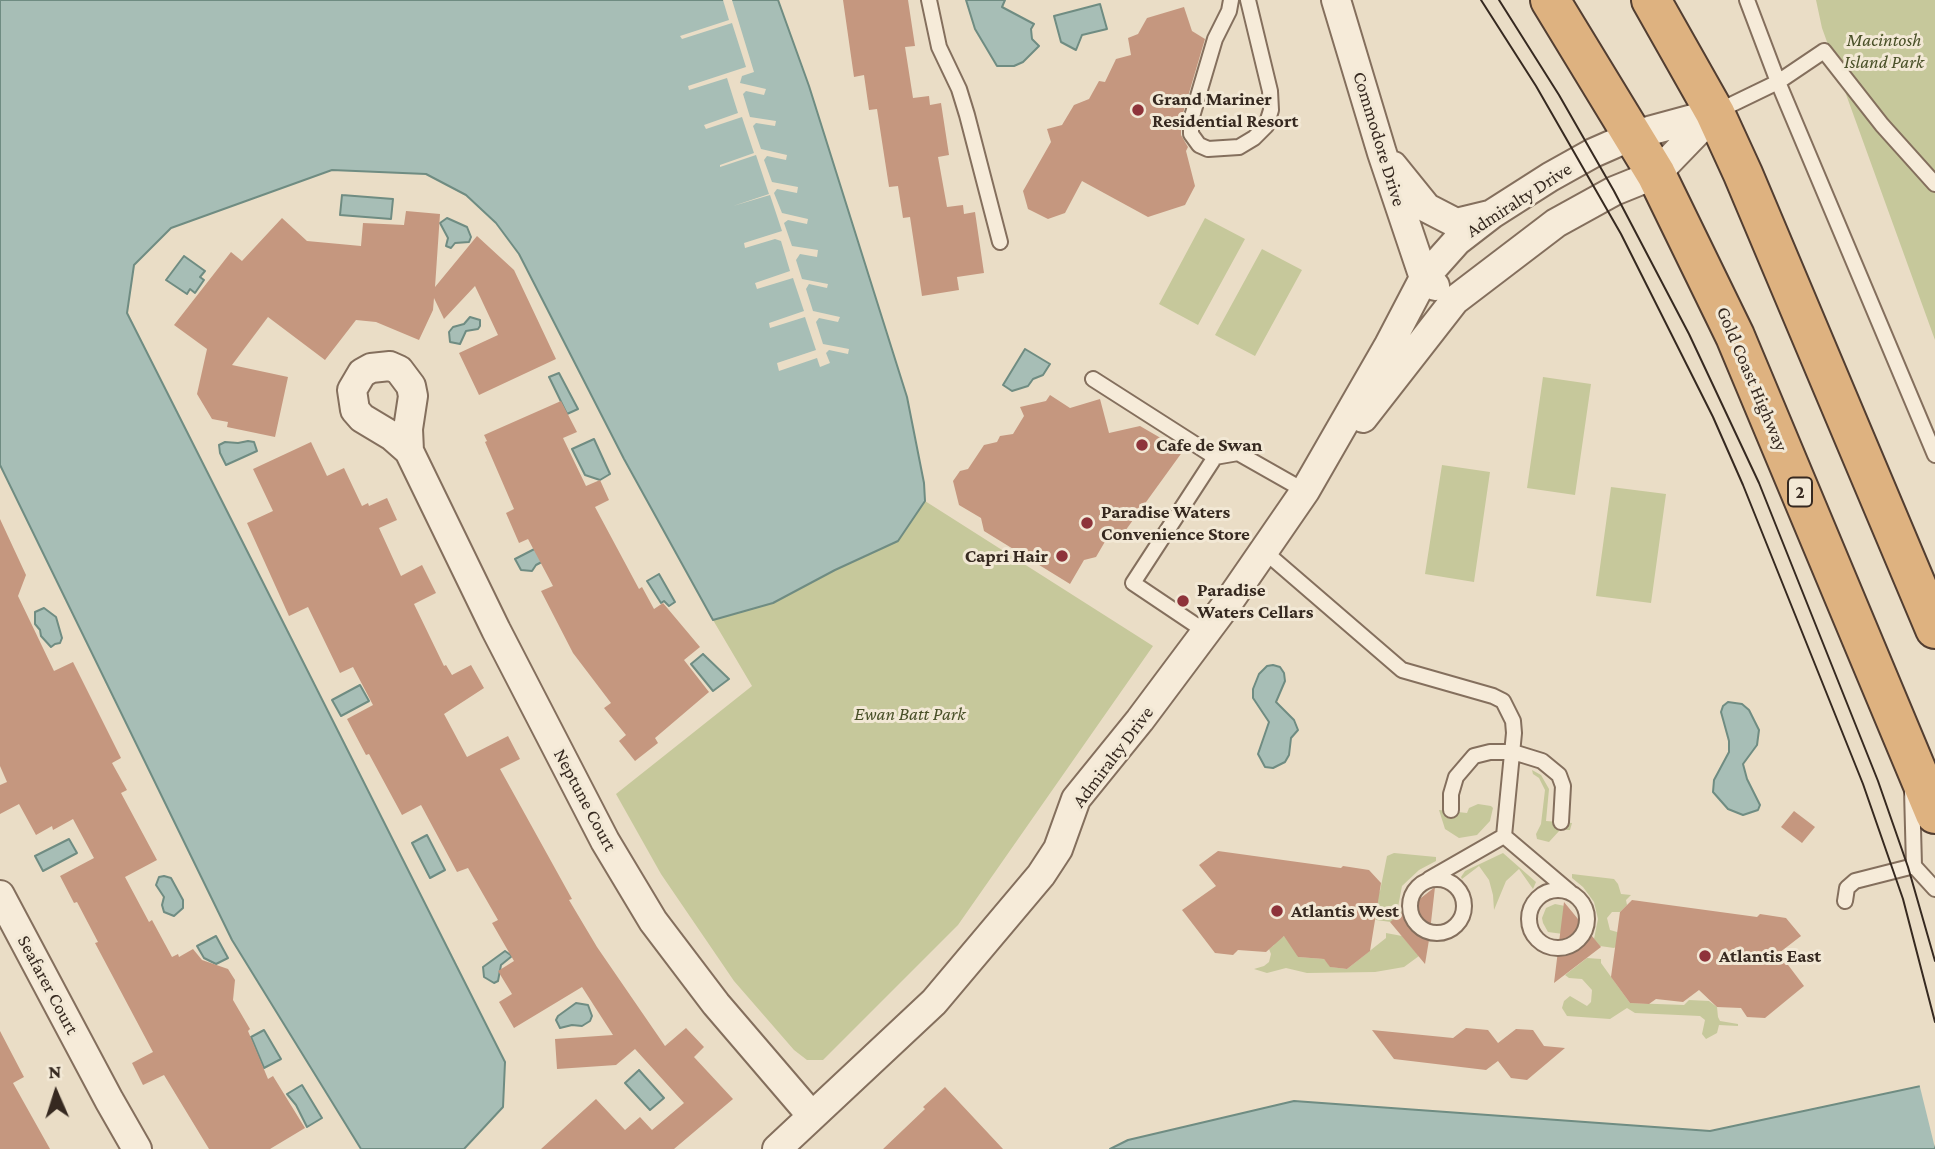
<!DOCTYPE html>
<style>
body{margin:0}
#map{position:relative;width:1935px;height:1149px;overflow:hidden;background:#eaddc6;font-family:"Crimson Pro",serif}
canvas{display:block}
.north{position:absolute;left:21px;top:1058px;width:70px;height:70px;-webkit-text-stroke:5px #f2e8d5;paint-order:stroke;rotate:357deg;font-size:19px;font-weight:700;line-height:28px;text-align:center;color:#362920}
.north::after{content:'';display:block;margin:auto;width:24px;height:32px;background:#362920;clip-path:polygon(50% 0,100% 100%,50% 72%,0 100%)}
</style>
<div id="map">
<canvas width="1935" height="1149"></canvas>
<div class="north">N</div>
</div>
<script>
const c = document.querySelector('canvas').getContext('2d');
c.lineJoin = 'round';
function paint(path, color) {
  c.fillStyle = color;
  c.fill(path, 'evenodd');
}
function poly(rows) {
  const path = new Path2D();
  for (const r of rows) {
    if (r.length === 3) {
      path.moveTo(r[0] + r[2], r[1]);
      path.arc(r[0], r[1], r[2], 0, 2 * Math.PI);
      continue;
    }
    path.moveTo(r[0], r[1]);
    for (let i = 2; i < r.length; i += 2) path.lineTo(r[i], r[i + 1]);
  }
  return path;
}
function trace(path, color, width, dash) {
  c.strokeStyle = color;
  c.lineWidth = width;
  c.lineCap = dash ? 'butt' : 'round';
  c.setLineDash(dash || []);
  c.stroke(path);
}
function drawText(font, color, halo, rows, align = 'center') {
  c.font = font + ' "Crimson Pro",serif';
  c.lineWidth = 6;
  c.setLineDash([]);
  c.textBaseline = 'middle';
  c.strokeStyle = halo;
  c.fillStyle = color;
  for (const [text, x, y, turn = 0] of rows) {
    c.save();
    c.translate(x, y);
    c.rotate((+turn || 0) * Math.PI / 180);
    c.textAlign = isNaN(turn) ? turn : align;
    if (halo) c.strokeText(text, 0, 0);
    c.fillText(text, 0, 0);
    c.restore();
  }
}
const green = poly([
 [1816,0,1935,0,1935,340,1822,28],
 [1205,218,1245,239,1198,325,1159,304],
 [1262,249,1302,270,1255,356,1215,335],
 [1543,377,1591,384,1575,495,1527,488],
 [1442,465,1490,472,1474,582,1425,574],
 [1611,487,1666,494,1651,603,1596,596],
 [925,501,1153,646,958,925,823,1060,807,1060,794,1050,734,981,661,874,616,794,752,686,713,620,773,603,835,570,898,541],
 [1532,770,1541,775,1549,789,1546,821,1572,823,1570,830,1560,830,1549,842,1537,839,1536,834,1541,824,1545,790,1539,778,1533,774],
 [1478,804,1491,806,1493,808,1490,821,1477,835,1459,838,1445,829,1439,810,1467,813,1469,808],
 [1394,853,1436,857,1436,861,1419,870,1402,886,1398,907,1402,912,1391,922,1376,920,1364,904,1380,891,1387,856],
 [1503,853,1536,882,1533,889,1519,869,1506,881,1494,910,1493,895,1489,880,1479,866,1462,879,1461,877,1465,871],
 [1572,874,1614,879,1618,884,1621,894,1631,895,1626,900,1627,905,1620,912,1612,912,1607,918,1610,930,1617,932,1624,941,1614,948,1600,946,1594,939,1598,919,1594,902,1583,887,1572,878],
 [1555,904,1565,906,1572,913,1563,934,1548,932,1543,923,1542,918,1546,908],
 [1290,933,1298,957,1324,959,1331,967,1347,969,1386,938,1386,933,1402,936,1419,956,1404,967,1375,972,1307,973,1286,968,1267,973,1254,969,1264,966,1269,962,1271,954,1269,949,1274,945,1275,941],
 [1587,958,1601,959,1601,963,1630,1003,1684,1005,1689,1000,1709,1001,1717,1007,1718,1017,1720,1021,1738,1024,1738,1026,1719,1025,1717,1033,1706,1039,1702,1034,1705,1020,1700,1016,1635,1013,1627,1008,1610,1019,1567,1016,1562,1008,1564,1001,1570,996,1587,1006,1591,1002,1592,990,1582,979,1569,978,1565,975]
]);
const water = poly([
 [0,0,778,0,809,86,907,397,924,483,925,501,898,541,835,570,773,603,713,620,624,459,519,254,496,223,466,195,426,174,332,170,171,228,134,265,127,313,505,1062,503,1107,464,1149,361,1149,232,940,0,465,0,0],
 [966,0,1005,0,1002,7,1034,24,1031,29,1032,39,1039,46,1023,62,1014,66,997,66,975,29,966,0],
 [1100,4,1107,29,1082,35,1076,50,1061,42,1054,16,1100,4],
 [342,195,393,199,391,219,340,215,342,195],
 [447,218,467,227,471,237,469,242,455,243,451,248,446,246,448,238,440,223,447,218],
 [184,256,205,271,200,277,204,280,195,293,190,289,187,294,166,280,184,256],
 [470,317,480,320,480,326,478,329,466,331,460,344,450,342,449,332,453,327,464,324,470,317],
 [1025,349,1050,364,1043,375,1033,379,1028,386,1012,391,1003,385,1025,349],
 [559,373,578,409,567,414,549,377,559,373],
 [594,439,610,474,600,480,585,475,572,449,594,439],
 [248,441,254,442,257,451,226,465,220,453,219,445,225,442,238,443,248,441],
 [548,542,555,555,536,565,532,571,521,570,515,559,548,542],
 [659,574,675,602,669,606,664,601,661,603,647,581,659,574],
 [44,608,56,617,62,638,60,643,55,644,51,647,41,636,40,630,35,624,35,612,44,608],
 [703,654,729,679,713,691,691,664,703,654],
 [1273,665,1280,667,1284,673,1285,681,1276,702,1294,720,1298,730,1291,738,1289,755,1285,762,1273,768,1265,767,1258,754,1269,722,1253,698,1253,689,1259,674,1267,666,1273,665],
 [360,685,369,701,341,716,332,700,360,685],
 [1728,702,1742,704,1749,710,1759,730,1757,745,1743,764,1747,779,1760,805,1758,810,1743,815,1728,809,1713,792,1714,780,1729,752,1729,741,1721,712,1723,706,1728,702],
 [427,835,445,870,430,878,412,843,427,835],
 [69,839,77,853,43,871,35,856,69,839],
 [164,876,171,878,183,900,183,908,174,916,164,912,162,905,164,897,156,885,159,877,164,876],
 [216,936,228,958,216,964,204,958,197,946,216,936],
 [505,951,512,956,501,965,498,981,494,983,484,977,483,967,505,951],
 [576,1003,588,1005,592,1016,590,1021,582,1026,572,1025,560,1028,556,1020,558,1016,576,1003],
 [264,1030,281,1059,264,1068,251,1037,264,1030],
 [639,1070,664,1098,650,1110,625,1083,639,1070],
 [1935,1083,1935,1149,1110,1149,1128,1140,1294,1101,1710,1131,1935,1083],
 [302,1085,322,1118,307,1127,296,1105,287,1094,302,1085]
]);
const pier = poly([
 [723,0,732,0,754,72,742,76,740,83,766,89,764,95,746,91,743,94,750,117,776,121,775,126,756,123,753,126,761,149,787,155,786,160,767,156,764,160,772,182,798,187,797,193,777,189,774,193,782,213,808,219,807,224,788,220,784,223,792,246,818,250,817,257,800,254,796,260,802,279,828,284,827,288,809,284,806,289,813,311,840,317,838,322,819,318,816,322,823,344,849,349,848,354,829,350,826,353,830,363,820,367,817,358,779,371,777,363,816,350,805,317,770,328,769,323,804,311,793,278,757,289,755,283,790,271,781,241,775,239,745,248,744,243,782,231,770,195,733,206,769,194,756,155,720,167,720,165,754,153,742,117,706,129,704,125,738,113,727,78,689,90,688,86,746,67,732,23,682,39,680,36,729,20],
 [1935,1080,1935,1148,1919,1083]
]);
const building = poly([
 [843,0,908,0,915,46,905,47,913,98,929,96,930,105,941,103,949,155,938,157,947,207,963,205,964,214,975,212,984,273,957,277,959,290,922,296,910,217,903,218,898,186,889,187,877,109,869,110,864,75,854,77],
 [1184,7,1192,31,1205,39,1181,120,1181,135,1188,147,1186,151,1195,186,1185,205,1148,217,1082,181,1065,213,1048,219,1028,209,1023,191,1051,142,1047,129,1062,125,1074,105,1089,99,1099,81,1105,82,1116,59,1131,55,1128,38,1138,34,1147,18],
 [406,211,440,214,435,287,477,236,514,270,556,359,479,395,459,353,498,335,475,286,444,319,434,298,433,310,419,340,376,322,356,320,325,360,268,317,232,365,288,377,275,437,227,427,228,422,212,419,197,394,207,349,174,325,231,252,242,261,282,218,307,241,361,246,363,223,404,225],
 [1050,395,1070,408,1100,399,1109,433,1140,426,1183,451,1120,538,1110,533,1096,557,1084,560,1070,584,984,531,981,518,959,505,953,481,960,471,968,469,984,445,997,442,1000,436,1013,434,1024,416,1020,407,1046,401],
 [561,401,577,432,563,438,586,486,600,480,609,500,595,507,639,589,642,587,654,609,663,603,700,647,684,660,709,692,655,738,658,743,635,761,619,741,626,735,604,708,611,703,573,653,541,591,553,586,528,539,519,543,506,513,514,509,485,442,487,441,484,435],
 [311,442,327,476,344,468,362,506,368,503,369,506,387,498,397,520,379,528,401,576,422,565,436,593,414,604,444,666,446,665,452,675,471,665,484,688,444,714,467,757,508,736,520,759,500,769,572,899,569,900,597,947,665,1046,686,1028,704,1047,694,1057,733,1099,674,1149,541,1149,596,1099,625,1130,640,1117,652,1130,684,1103,635,1049,616,1065,557,1069,555,1039,613,1035,582,987,514,1028,499,1002,512,994,498,971,514,961,492,923,498,920,468,868,457,872,421,805,402,815,369,754,366,755,347,719,373,705,353,667,340,673,308,607,289,616,247,523,273,511,253,469],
 [0,519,26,575,18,596,54,671,73,662,121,758,112,763,127,790,121,793,157,860,125,877,149,922,152,920,172,957,178,954,179,957,193,949,202,960,228,969,235,980,233,1000,250,1029,248,1031,268,1079,273,1076,305,1128,270,1149,209,1149,164,1075,143,1085,132,1063,153,1052,95,943,98,942,77,902,74,903,60,876,94,858,73,819,53,830,52,826,36,835,19,804,0,814,0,785,7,782,0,766],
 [1794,811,1815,827,1802,843,1781,827],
 [1218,851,1341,868,1343,866,1369,870,1381,883,1370,951,1347,969,1330,967,1324,959,1298,957,1284,936,1266,952,1238,950,1233,955,1215,953,1182,910,1216,886,1199,865],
 [1435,887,1429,940,1425,964,1390,922],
 [1632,900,1757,917,1760,914,1786,918,1801,936,1779,953,1804,986,1765,1018,1747,1017,1741,1008,1717,1007,1699,990,1683,1002,1656,999,1649,1004,1630,1003,1611,977,1620,912],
 [1564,902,1601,947,1554,983],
 [1466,1028,1488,1030,1498,1043,1516,1029,1533,1030,1544,1046,1565,1048,1527,1080,1511,1078,1498,1061,1486,1070,1394,1059,1372,1030,1453,1038],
 [0,1031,24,1077,13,1083,50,1149,0,1149],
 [945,1087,1003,1149,883,1149,925,1109,923,1107]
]);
const service = poly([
 [929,0,939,47,959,89,967,115,1000,242],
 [1231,0,1229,11,1215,39,1191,120,1191,134,1199,145,1208,149,1239,147,1254,138,1266,126,1271,110,1270,91,1248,0],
 [1747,0,1778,82,1935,455],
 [1716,112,1778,82,1824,51,1882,125,1935,184],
 [1093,379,1215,457],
 [1264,551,1402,670,1493,696,1503,701,1513,721,1514,733,1504,836],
 [1206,632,1133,583,1215,457,1238,453,1305,491],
 [1912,790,1914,866,1935,889],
 [1451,810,1451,794,1456,777,1474,756,1490,752,1513,752,1542,761,1559,775,1563,786,1561,822],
 [1504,836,1570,892],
 [1429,879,1504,836],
 [1437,906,27],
 [1558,919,29],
 [1845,901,1847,888,1855,881,1914,866]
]);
const minor = poly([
 [1336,0,1382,153,1424,278,1435,286],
 [1393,166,1427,208,1456,223,1489,215],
 [1363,418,1455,300,1556,223,1614,191,1656,174,1713,115],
 [409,451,408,429,413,396,411,386,399,370,390,366,371,368,362,373,352,390,355,410,362,418,392,436,409,451,496,630,605,841,653,921,716,1004,812,1116],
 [0,895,109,1100,137,1149],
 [777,1149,934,1002,1041,875,1058,849,1076,799,1140,720,1232,597,1305,491,1389,345,1424,278,1457,241,1492,214,1550,177,1593,153,1634,135,1715,113]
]);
const trunk = poly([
 [1550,0,1656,174,1735,336,1935,814],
 [1651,0,1715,113,1743,174,1935,629]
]);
const tram = poly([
 [1481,0,1536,86,1621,234,1713,417,1743,485,1863,784,1903,899,1935,1022],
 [1499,0,1559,95,1614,191,1689,334,1759,483,1878,781,1908,867,1935,961]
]);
const markers = [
 [1138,110,7,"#8e333a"],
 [1142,445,7,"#8e333a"],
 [1087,523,7,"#8e333a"],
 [1062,556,7,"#8e333a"],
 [1183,601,7,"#8e333a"],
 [1277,911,7,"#8e333a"],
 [1705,956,7,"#8e333a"]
];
const shields = [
 [1800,492,24]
];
const shieldNames = [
 ["2",1800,492]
];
const parkNames = [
 ["Macintosh",1884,40],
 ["Island Park",1884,62],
 ["Ewan Batt Park",910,714]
];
const poiNames = [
 ["Grand Mariner",1152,99],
 ["Residential Resort",1152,121],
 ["Cafe de Swan",1156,445],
 ["Paradise Waters",1101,512],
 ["Convenience Store",1101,534],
 ["Capri Hair",1048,556,"right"],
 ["Paradise",1197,590],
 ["Waters Cellars",1197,612],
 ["Atlantis West",1291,911],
 ["Atlantis East",1719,956]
];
const streetNames = [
 ["Commodore Drive",1379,139,73],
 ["Admiralty Drive",1519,200,-33],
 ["Gold Coast Highway",1752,379,67],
 ["Admiralty Drive",1113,757,-53],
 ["Neptune Court",585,800,62],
 ["Seafarer Court",48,985,62]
];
paint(green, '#c6c89b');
paint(water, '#a7beb6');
trace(water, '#6f8c82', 2);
paint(pier, '#eaddc6');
paint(building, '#c5977f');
trace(service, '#846f5d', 18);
trace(minor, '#846f5d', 32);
trace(trunk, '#523e31', 42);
trace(service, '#f6ebd9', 14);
trace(minor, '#f6ebd9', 28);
trace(trunk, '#deb280', 38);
trace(tram, '#362920', 2);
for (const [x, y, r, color] of markers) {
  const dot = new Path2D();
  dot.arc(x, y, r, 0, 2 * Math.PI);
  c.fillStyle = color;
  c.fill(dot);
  trace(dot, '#f2e8d5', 2.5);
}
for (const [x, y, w] of shields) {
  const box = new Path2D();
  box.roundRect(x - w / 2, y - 14.5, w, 29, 5);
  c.fillStyle = '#f2e8d5';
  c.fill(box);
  trace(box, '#362920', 2);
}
drawText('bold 18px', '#362920', null, shieldNames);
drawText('italic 19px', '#495028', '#f2e8d5', parkNames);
drawText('bold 19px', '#362920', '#f2e8d5', poiNames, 'left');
drawText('19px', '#362920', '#f2e8d5', streetNames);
</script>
